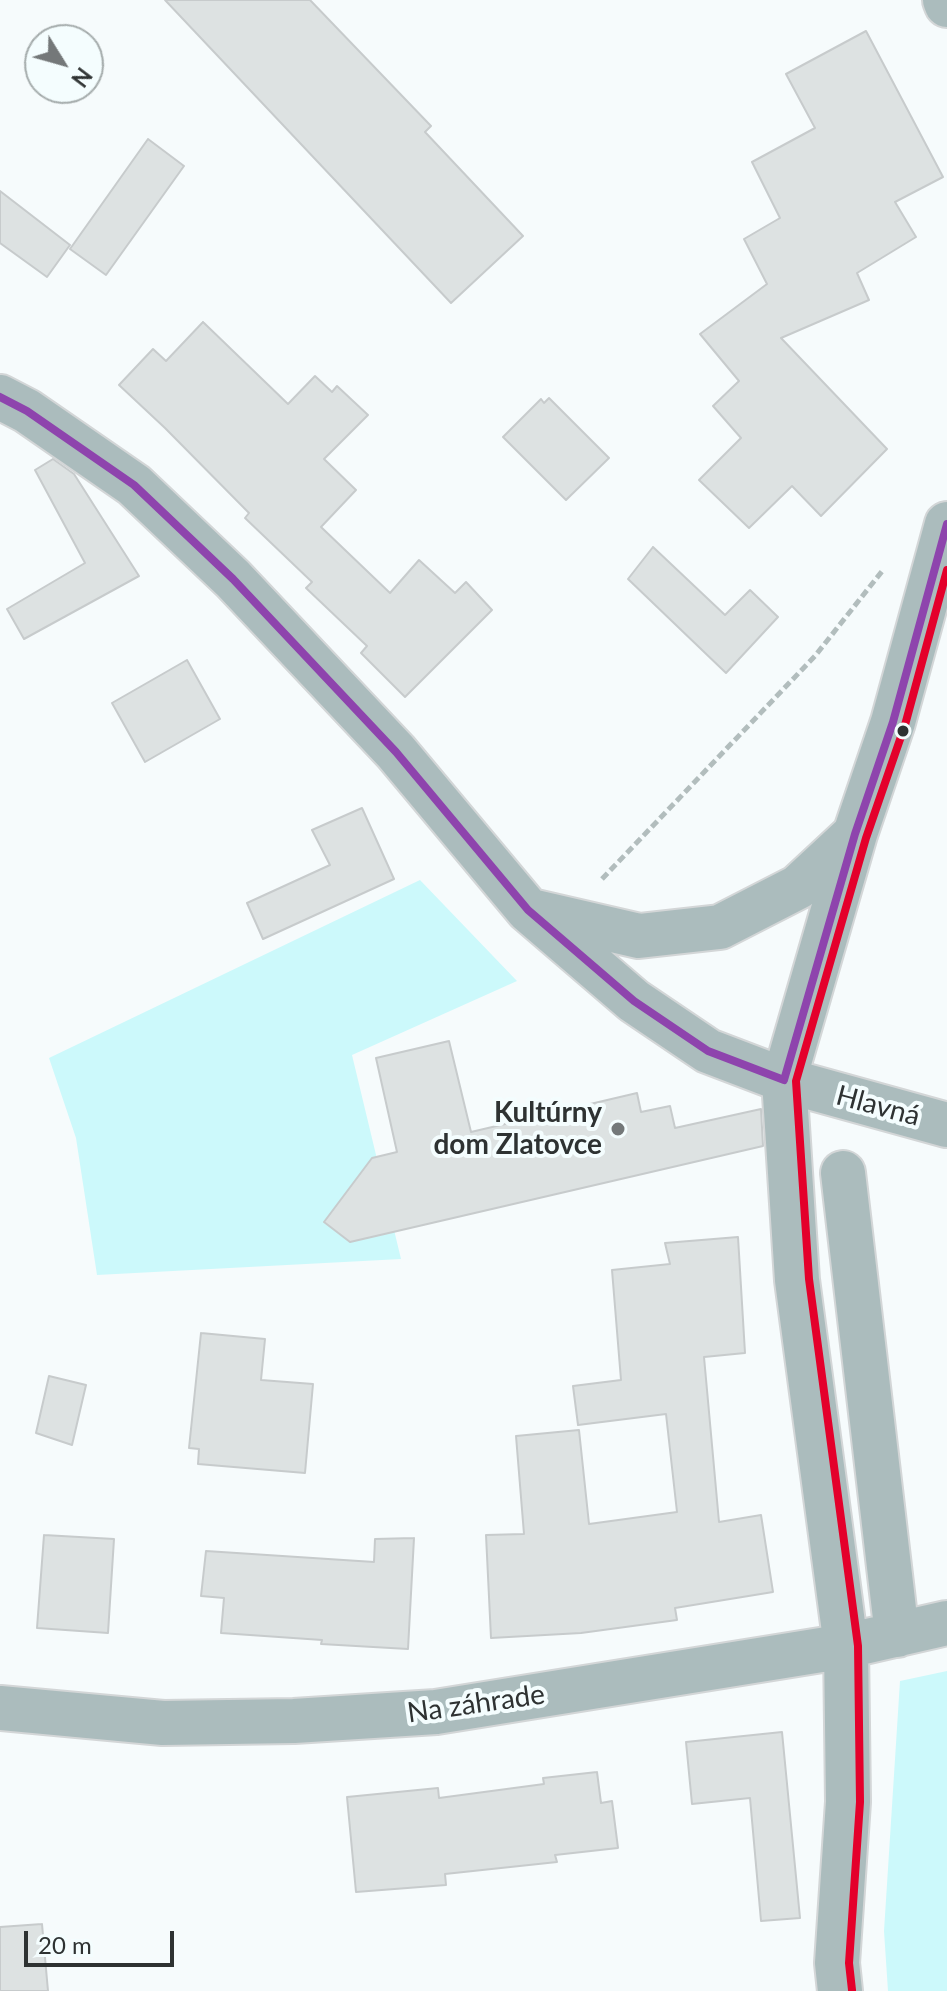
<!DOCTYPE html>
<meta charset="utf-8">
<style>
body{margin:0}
#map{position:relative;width:947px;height:1991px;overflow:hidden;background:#f6fbfc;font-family:Lato,sans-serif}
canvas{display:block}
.north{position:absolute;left:24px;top:24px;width:80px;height:80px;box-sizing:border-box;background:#f4fdfe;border:2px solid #a5acac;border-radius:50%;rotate:127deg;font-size:22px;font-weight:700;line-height:32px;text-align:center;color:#2e3232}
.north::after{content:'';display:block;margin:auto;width:28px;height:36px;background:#747879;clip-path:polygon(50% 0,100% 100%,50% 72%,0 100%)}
.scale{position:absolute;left:24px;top:1931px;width:150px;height:36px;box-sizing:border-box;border:4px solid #2e3232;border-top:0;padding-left:10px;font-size:24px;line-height:28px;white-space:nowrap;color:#2e3232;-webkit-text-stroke:6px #f4fdfe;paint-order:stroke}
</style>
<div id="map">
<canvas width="947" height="1991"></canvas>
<div class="north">N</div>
<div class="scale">20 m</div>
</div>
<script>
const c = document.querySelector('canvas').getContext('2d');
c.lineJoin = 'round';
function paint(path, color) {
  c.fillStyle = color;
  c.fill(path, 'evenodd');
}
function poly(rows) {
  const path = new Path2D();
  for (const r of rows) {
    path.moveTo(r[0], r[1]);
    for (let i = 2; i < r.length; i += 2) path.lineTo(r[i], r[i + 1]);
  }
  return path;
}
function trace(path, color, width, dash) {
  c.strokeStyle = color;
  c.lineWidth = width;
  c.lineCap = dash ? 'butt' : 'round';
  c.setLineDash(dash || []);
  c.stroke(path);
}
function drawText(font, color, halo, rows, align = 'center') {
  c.font = font + ' Lato,sans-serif';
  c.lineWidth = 8;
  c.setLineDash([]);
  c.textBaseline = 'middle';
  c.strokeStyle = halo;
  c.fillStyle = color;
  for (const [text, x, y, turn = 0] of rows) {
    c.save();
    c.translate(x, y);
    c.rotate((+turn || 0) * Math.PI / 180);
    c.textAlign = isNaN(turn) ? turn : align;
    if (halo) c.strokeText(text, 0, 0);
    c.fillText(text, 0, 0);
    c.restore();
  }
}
const green = poly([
 [420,880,517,981,352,1055,401,1259,97,1275,76,1138,49,1058],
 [947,1671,947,1991,888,1991,884,1931,900,1681]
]);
const building = poly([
 [165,0,310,0,431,126,425,132,523,236,451,303,165,0],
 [866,31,943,177,895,202,916,237,857,273,869,300,781,338,887,449,821,516,792,486,749,528,699,480,741,438,713,406,739,381,700,334,767,284,744,239,780,218,752,162,815,128,786,74,866,31],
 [148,139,184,166,106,275,70,249,148,139],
 [0,191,70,245,47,277,0,243,0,191],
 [203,322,288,404,315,376,332,392,337,386,368,415,324,459,356,490,321,527,390,593,419,560,455,593,466,582,492,610,405,697,361,653,367,646,306,588,312,582,245,518,249,513,165,428,119,385,153,349,166,361,203,322],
 [549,398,609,458,566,500,503,437,541,399,544,403,549,398],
 [53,459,74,474,139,576,24,639,7,609,85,563,35,470,53,459],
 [653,547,725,615,750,590,778,617,726,673,628,579,653,547],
 [187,660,220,719,145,762,112,703,187,660],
 [362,808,394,879,263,939,247,903,330,865,312,830,362,808],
 [449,1041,471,1132,637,1093,641,1112,670,1106,675,1128,761,1109,763,1146,350,1242,324,1222,372,1158,397,1152,376,1058,449,1041],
 [738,1237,745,1353,704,1357,719,1522,761,1515,773,1592,675,1608,677,1620,581,1633,491,1638,486,1535,524,1534,516,1436,579,1430,589,1524,677,1512,666,1414,578,1425,573,1386,621,1380,612,1270,670,1264,665,1243,738,1237],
 [201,1333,265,1339,261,1380,313,1384,305,1473,198,1464,199,1449,189,1448,201,1333],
 [49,1376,86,1385,72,1445,36,1433,49,1376],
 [44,1535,114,1539,108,1633,37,1628,44,1535],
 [414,1538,408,1649,321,1644,322,1640,221,1633,224,1598,201,1596,206,1551,374,1562,375,1539,414,1538],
 [782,1732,800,1918,761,1921,750,1798,692,1804,686,1742,782,1732],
 [597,1772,601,1803,612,1801,618,1848,555,1855,557,1862,445,1874,446,1885,356,1892,347,1797,438,1788,439,1798,544,1784,543,1778,597,1772],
 [42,1924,48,1991,0,1991,0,1927,42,1924]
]);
const path = poly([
 [602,879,815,656,883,570]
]);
const minor = poly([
 [945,0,947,5],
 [0,397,27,411,134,485,233,579,396,752,528,910,634,1001,708,1051,784,1080,947,1125],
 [535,912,639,936,720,927,798,887,855,834],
 [843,1173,897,1635],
 [0,1708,163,1723,294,1721,436,1712,846,1646,947,1623],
 [840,1991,837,1963,848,1802,846,1646,797,1280,784,1080,855,834,893,722,947,524]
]);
const bus1 = poly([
 [0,397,27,411,134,485,233,579,396,752,528,910,634,1001,708,1051,784,1080,855,834,893,722,947,524]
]);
const bus2 = poly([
 [852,1990,849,1963,860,1802,858,1646,809,1279,796,1081,866,838,905,725,947,570]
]);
const markers = [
 [903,731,7,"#2e3232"],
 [618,1129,8,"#747879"]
];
const streetNames = [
 ["Hlavná",878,1106,15],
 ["Na záhrade",476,1704,-8]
];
const poiNames = [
 ["Kultúrny",602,1113],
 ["dom Zlatovce",602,1145]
];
paint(green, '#ccf9fb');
paint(building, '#dde2e2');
trace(building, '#c7cbcc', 2);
trace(minor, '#d3d6d7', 48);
trace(path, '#b2bdbd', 5, [8, 4]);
trace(minor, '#abbcbd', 44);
trace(bus1, '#8e44ad', 8);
trace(bus2, '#e4002b', 8);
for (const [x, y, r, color] of markers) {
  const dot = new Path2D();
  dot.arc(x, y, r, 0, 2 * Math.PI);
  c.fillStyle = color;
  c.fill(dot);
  trace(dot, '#f4fdfe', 3);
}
drawText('28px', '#2e3232', '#f4fdfe', streetNames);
drawText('bold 28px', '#2e3232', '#f4fdfe', poiNames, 'right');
</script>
